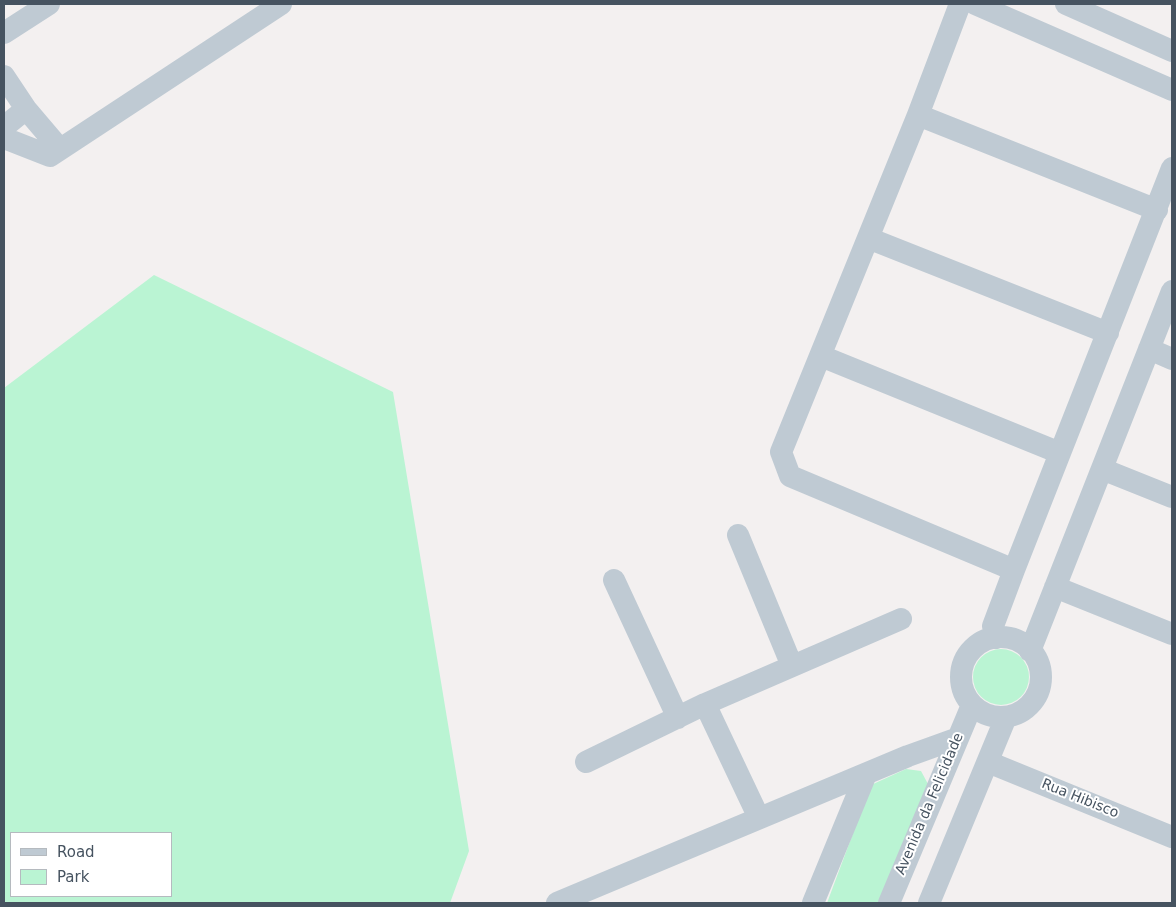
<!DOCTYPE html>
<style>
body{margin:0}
#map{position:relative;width:1176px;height:907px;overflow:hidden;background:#f3f0f0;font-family:"DejaVu Sans",sans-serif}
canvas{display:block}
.frame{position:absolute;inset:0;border:5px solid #465360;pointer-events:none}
.legend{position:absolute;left:10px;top:832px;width:162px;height:65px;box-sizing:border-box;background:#fff;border:1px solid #b5babf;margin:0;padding:6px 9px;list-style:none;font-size:15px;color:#465360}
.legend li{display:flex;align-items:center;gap:10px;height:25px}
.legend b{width:25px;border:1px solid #b5babf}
</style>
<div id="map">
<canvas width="1176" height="907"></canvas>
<div class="frame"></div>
<ul class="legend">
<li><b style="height:6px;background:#bfcad3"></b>Road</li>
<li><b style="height:14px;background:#baf4d3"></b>Park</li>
</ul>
</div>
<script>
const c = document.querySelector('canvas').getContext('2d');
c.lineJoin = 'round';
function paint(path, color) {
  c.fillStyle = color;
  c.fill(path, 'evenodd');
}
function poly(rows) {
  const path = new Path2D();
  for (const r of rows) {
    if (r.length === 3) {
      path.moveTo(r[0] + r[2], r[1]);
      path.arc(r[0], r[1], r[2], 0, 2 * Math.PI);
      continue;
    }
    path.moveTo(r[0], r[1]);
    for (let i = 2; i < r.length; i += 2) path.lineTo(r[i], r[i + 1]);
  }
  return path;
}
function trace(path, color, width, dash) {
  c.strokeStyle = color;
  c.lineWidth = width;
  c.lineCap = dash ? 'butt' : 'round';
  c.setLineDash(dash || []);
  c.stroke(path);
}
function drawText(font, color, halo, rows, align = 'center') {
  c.font = font + ' "DejaVu Sans",sans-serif';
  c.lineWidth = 4;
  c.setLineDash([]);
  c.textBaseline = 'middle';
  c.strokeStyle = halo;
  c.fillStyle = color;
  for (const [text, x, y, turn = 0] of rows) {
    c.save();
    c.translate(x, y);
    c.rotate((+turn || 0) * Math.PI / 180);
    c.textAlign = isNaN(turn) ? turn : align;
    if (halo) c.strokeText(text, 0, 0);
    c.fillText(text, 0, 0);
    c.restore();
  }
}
const green = poly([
 [154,275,393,392,469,851,450,903,4,903,4,388],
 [11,833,171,833,171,896,11,896],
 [1001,677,28],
 [906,769,921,771,928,784,879,903,827,903,871,785]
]);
const street = poly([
 [960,4,918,115,781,452,790,476,1014,570],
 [975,4,1172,90],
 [1066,4,1172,51],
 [4,33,49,4],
 [4,76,26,109,4,127],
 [26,109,60,149],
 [918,115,1157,210],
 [4,138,50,156,281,4],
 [868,238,1108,333],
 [1149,349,1172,359],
 [821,356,1060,453],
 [1102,469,1172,497],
 [738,535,792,666],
 [614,580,678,718],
 [1055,587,1172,634],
 [1001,677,40],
 [996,638,993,626,1014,570,1172,168],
 [1030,651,1172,291],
 [705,704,759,818],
 [586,762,705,704,901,619],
 [988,762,1172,837],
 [557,903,908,756,958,738],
 [813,903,866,774],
 [889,903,972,705],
 [929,903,1006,717]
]);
const streetNames = [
 ["Rua Hibisco",1080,799,22],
 ["Avenida da Felicidade",930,804,-67]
];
paint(green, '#baf4d3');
trace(street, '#bfcad3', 22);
drawText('14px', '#465360', '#fff', streetNames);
</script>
